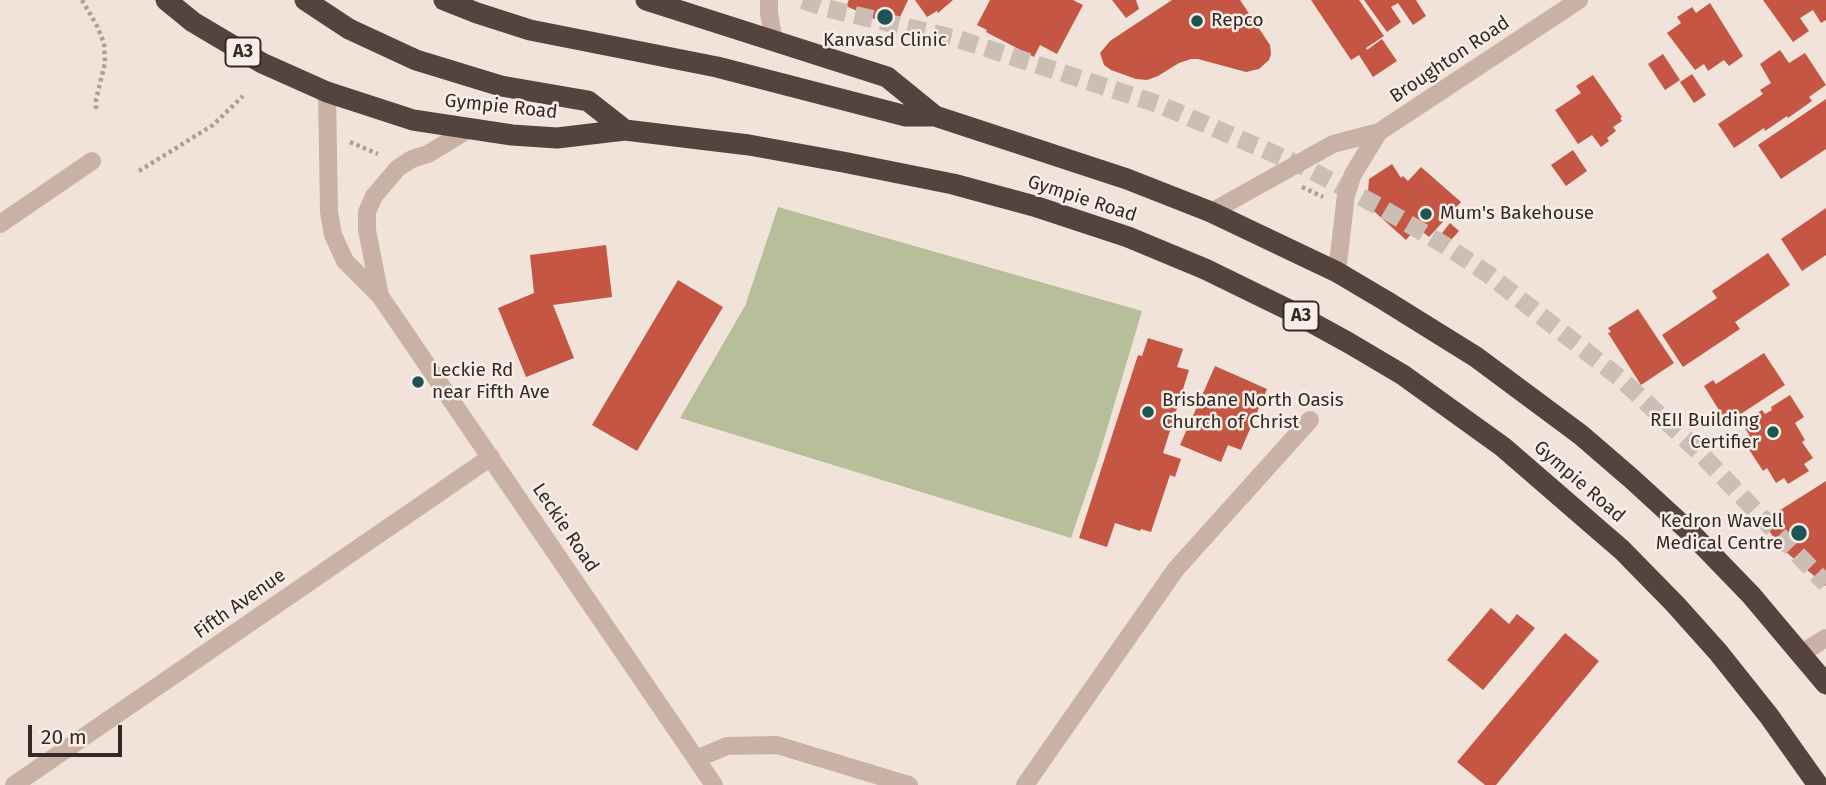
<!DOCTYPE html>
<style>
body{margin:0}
#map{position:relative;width:1826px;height:785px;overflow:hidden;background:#f1e3d9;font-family:"Fira Sans",sans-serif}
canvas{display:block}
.scale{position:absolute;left:28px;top:725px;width:94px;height:32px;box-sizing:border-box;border:4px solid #342926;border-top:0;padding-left:9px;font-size:21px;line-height:24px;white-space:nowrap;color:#342926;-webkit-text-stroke:5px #f9eee5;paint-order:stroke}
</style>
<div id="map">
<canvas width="1826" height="785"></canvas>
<div class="scale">20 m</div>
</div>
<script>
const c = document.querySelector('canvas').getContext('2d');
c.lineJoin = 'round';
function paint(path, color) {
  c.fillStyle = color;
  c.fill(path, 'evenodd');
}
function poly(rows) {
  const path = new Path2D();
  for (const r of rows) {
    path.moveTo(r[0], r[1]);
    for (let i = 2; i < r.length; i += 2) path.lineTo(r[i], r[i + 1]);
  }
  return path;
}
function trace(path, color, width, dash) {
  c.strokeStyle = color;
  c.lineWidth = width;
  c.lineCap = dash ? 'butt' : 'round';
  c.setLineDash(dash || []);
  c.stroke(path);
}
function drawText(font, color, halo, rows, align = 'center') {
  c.font = font + ' "Fira Sans",sans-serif';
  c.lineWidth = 5;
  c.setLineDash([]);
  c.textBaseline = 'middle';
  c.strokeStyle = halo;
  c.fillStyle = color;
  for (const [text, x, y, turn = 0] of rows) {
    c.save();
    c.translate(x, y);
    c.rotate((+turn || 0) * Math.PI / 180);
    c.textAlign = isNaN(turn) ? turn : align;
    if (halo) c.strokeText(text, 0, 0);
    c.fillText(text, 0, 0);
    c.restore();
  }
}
const green = poly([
 [778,207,1142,311,1098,459,1071,538,680,418,745,306]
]);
const building = poly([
 [849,0,908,0,895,28,846,6],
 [915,0,953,0,938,13,937,11,927,17],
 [990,0,1073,0,1083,5,1057,54,1040,45,1034,57,986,32,987,30,977,25],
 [1112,0,1136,0,1139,9,1126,18],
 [1172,0,1240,0,1270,45,1271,54,1269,60,1259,69,1246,72,1198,59,1191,59,1179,63,1158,76,1147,80,1136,79,1111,70,1104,65,1100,53,1110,41],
 [1311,0,1359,0,1384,36,1366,48,1367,50,1382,39,1397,61,1373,77,1359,55,1351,60],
 [1364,0,1416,0,1426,16,1413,25,1398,3,1391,7,1401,22,1387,32],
 [1763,0,1826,0,1826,20,1821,23,1813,10,1800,18,1809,31,1793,42],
 [1710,3,1743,56,1729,66,1724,60,1708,71,1704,64,1695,70,1667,33,1681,23,1677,17,1692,7,1696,13],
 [1780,50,1789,63,1805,53,1826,85,1809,97,1812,101,1788,118,1787,116,1765,131,1764,128,1734,148,1718,124,1763,94,1760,90,1771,83,1760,64],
 [1663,54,1680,80,1665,90,1648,64],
 [1692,74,1706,95,1694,103,1680,82],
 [1593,75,1622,117,1620,118,1622,121,1613,127,1616,131,1607,138,1609,141,1601,147,1592,135,1578,144,1555,110,1581,93,1576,86],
 [1826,99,1826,149,1781,179,1758,145],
 [1573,150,1587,171,1566,186,1551,165],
 [1392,164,1401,178,1403,176,1408,181,1421,167,1461,202,1429,237,1417,227,1406,240,1367,205,1369,179],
 [1826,208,1826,255,1802,271,1781,239],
 [1450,223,1459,231,1451,240,1442,233],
 [606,245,612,297,553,305,574,358,526,377,498,308,534,293,530,255],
 [1768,253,1790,285,1735,322,1740,329,1683,367,1662,335,1717,298,1712,291],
 [678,280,723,307,637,451,592,425],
 [1638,309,1674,363,1641,385,1608,333,1611,332,1608,328],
 [1148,338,1183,349,1177,367,1189,370,1163,453,1181,459,1175,477,1170,475,1151,532,1141,529,1140,531,1115,523,1107,547,1079,538,1138,355,1142,356],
 [1764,353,1785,385,1727,423,1704,386,1713,380,1716,384],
 [1215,366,1267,389,1241,450,1228,445,1221,462,1180,445],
 [1790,395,1804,417,1795,423,1805,440,1802,442,1813,458,1804,464,1809,471,1788,484,1784,478,1776,483,1767,468,1763,471,1746,445,1752,440,1742,423,1762,410,1765,414,1772,410,1771,407],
 [1826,481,1826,586,1779,546,1763,521],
 [1491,608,1509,624,1517,614,1535,628,1483,690,1447,660],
 [1565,633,1599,661,1496,785,1485,785,1457,762]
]);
const minorTunnel = poly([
 [803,0,825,8,958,39,1158,104,1305,167,1380,207,1446,246,1488,274,1621,379,1698,451,1826,584]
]);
const path = poly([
 [82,0,97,26,104,43,105,63,96,100,96,109],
 [350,142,378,154],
 [139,171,213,125,243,96],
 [1302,187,1323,197]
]);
const minor = poly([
 [769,0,769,13,774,41],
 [327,92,329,212,333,235,345,261,380,296,714,785],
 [1211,212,1333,144,1379,132,1579,0],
 [0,224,92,161],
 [1337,272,1346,195,1353,174,1379,132],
 [380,296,367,230,367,212,374,196,398,168,412,159,428,154,469,129],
 [1802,653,1826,638],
 [696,759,727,746,777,745,909,785],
 [14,785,491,457],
 [1025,785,1176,569,1310,420]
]);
const highway = poly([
 [166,0,193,22,262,63,327,92,413,120,512,135,557,138,625,130,749,145,843,162,953,184,1034,206,1128,237,1205,269,1289,310,1349,343,1403,375,1503,447,1622,550,1675,604,1718,652,1769,716,1818,785],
 [305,0,349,29,416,60,501,86,588,101,625,130],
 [444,0,477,13,530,30,717,67,906,116,935,116],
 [646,0,887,77,935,116,1127,179,1211,212,1337,272,1386,301,1476,357,1581,435,1632,479,1691,533,1751,595,1826,684]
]);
const markers = [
 [885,17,9,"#1c5554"],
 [1197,21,7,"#1c5554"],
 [1426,214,7,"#1c5554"],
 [418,382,7,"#1c5554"],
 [1148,412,7,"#1c5554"],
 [1773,432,7,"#1c5554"],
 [1799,533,9,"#1c5554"]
];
const shields = [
 [243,52,35],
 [1301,316,35]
];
const shieldNames = [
 ["A3",243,52],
 ["A3",1301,316]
];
const poiNames = [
 ["Repco",1211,21],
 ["Kanvasd Clinic",885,41,"center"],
 ["Mum's Bakehouse",1440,214],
 ["Leckie Rd",432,371],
 ["near Fifth Ave",432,393],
 ["Brisbane North Oasis",1162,401],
 ["Church of Christ",1162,423],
 ["REII Building",1759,421,"right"],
 ["Certifier",1759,443,"right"],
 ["Kedron Wavell",1783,522,"right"],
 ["Medical Centre",1783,544,"right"]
];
const streetNames = [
 ["Broughton Road",1450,60,-34],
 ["Gympie Road",501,107,6],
 ["Gympie Road",1082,199,18],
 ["Gympie Road",1579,482,41],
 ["Leckie Road",565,528,56],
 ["Fifth Avenue",240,604,-35]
];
paint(green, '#b6bf99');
paint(building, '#c55643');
trace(minorTunnel, '#cbbeb5', 18, [18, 9]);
trace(path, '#b49c8f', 4.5, [3.5, 3.5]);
trace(minor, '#c9b2a5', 18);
trace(highway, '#55433d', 21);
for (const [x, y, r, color] of markers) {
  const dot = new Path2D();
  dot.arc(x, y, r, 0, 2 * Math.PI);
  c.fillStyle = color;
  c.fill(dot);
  trace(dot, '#f9eee5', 2.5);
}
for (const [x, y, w] of shields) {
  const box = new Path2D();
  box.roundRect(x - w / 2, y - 14.5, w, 29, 5);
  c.fillStyle = '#f9eee5';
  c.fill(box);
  trace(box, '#342926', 2);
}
drawText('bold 18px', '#342926', null, shieldNames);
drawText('19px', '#342926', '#f9eee5', poiNames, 'left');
drawText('19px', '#342926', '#f9eee5', streetNames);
</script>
